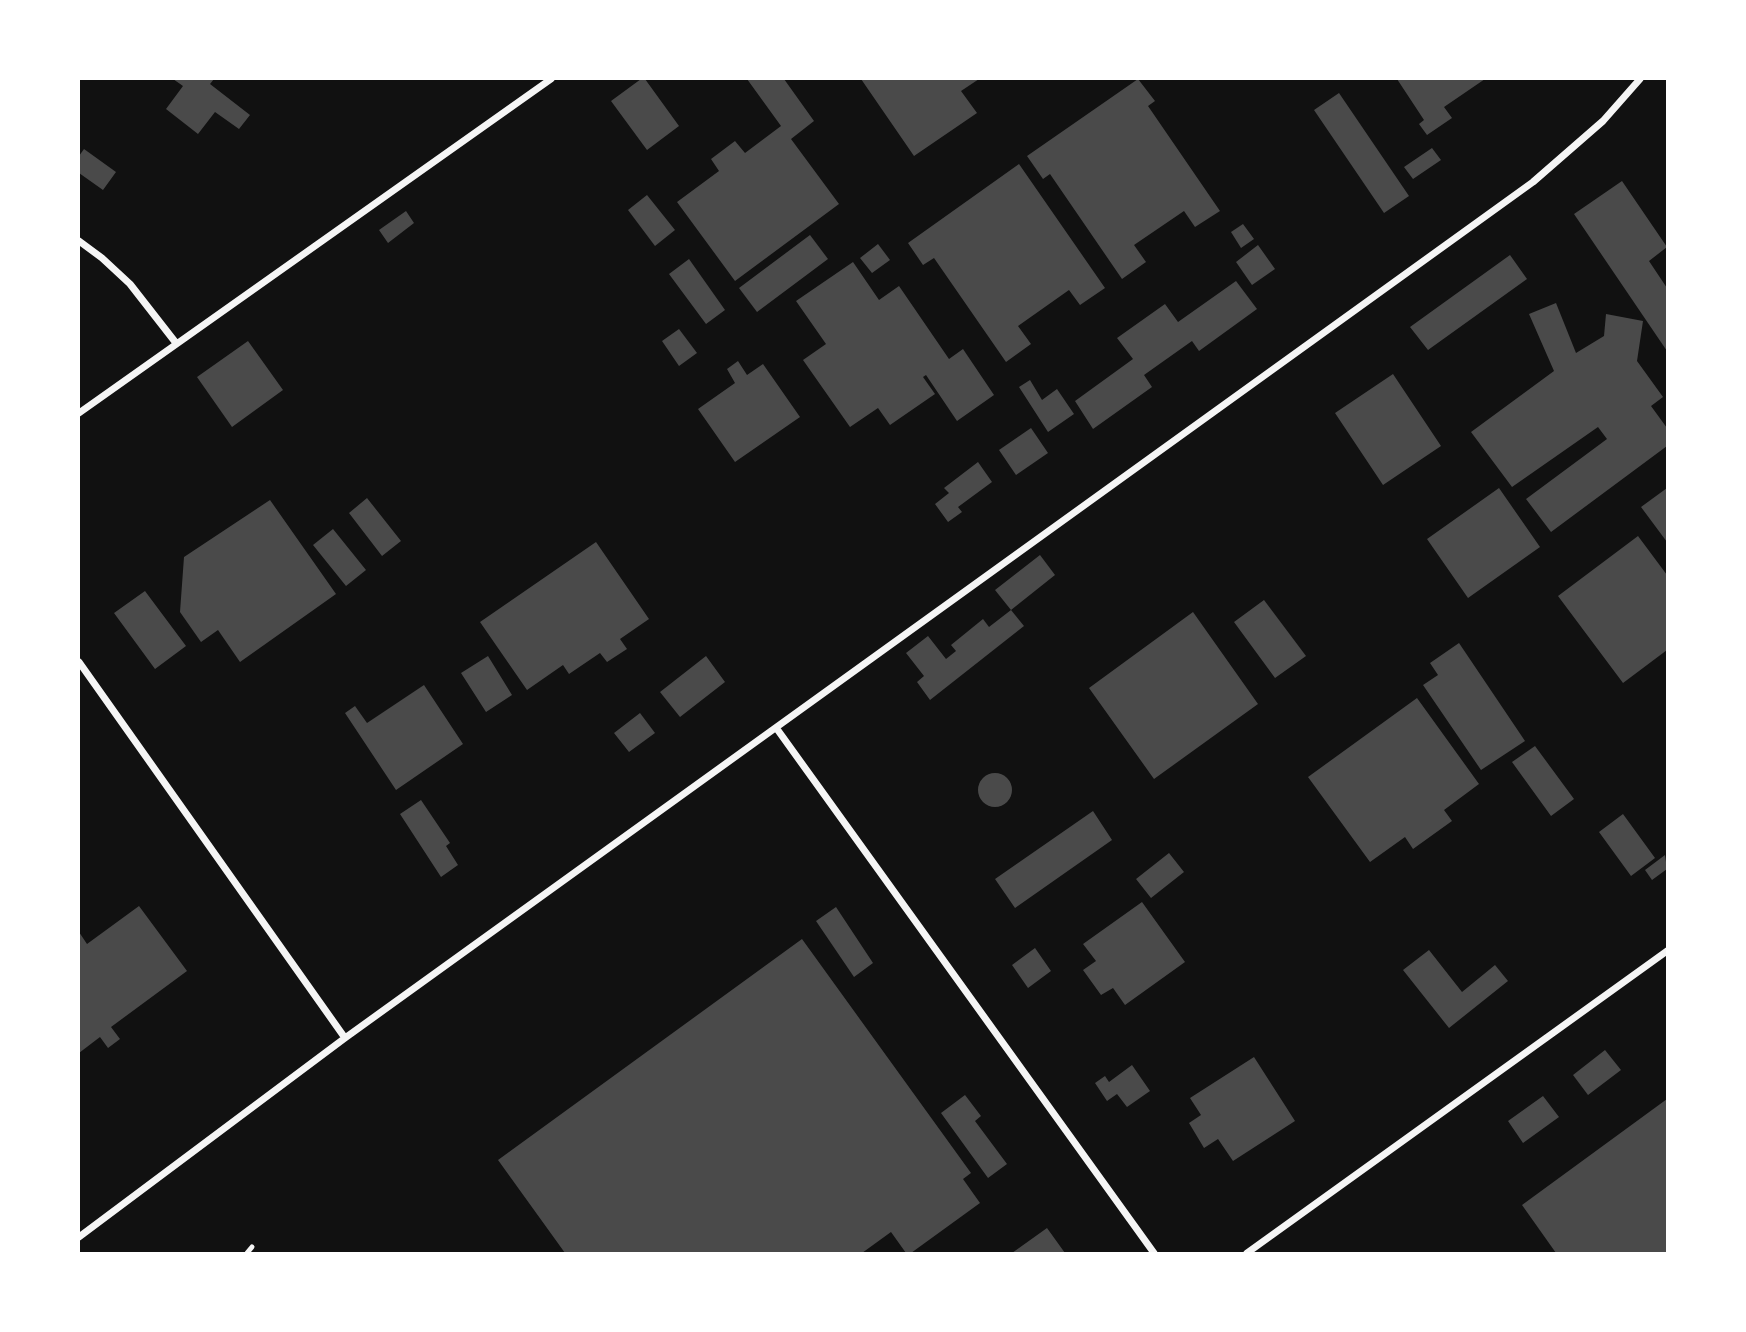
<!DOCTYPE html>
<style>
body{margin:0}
#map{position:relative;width:1746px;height:1332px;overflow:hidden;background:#111;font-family:Figtree,sans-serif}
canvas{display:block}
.frame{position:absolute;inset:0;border:80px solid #fff;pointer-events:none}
</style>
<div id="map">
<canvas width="1746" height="1332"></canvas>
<div class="frame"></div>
</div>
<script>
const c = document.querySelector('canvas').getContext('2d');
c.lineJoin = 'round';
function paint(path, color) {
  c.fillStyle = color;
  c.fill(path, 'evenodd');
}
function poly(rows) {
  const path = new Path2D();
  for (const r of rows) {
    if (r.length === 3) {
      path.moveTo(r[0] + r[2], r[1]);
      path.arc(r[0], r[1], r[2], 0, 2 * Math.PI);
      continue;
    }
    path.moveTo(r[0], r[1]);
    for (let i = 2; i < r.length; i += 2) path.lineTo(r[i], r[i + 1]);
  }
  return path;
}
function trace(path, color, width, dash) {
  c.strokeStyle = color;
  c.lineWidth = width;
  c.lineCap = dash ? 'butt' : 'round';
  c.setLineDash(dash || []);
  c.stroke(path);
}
const building = poly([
 [173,79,214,79,210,84,250,115,239,129,215,112,198,134,166,109,183,86],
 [641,79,645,79,679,126,647,150,611,101],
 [747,79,784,79,814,121,791,139,839,204,735,281,677,202,719,171,711,159,735,141,745,153,781,126],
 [861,79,979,79,961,91,977,113,914,156],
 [1138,79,1155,101,1148,106,1220,211,1195,227,1184,211,1134,245,1146,262,1122,279,1050,174,1043,179,1027,156],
 [1397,79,1485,79,1444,107,1452,118,1427,135,1419,124,1424,120],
 [1339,93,1409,196,1384,213,1314,110],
 [1432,148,1441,160,1413,179,1404,167],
 [84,149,116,172,103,190,79,173,79,156],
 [1019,164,1105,288,1080,305,1069,290,1018,326,1031,344,1006,362,934,258,923,265,908,243],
 [1622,181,1667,247,1649,261,1667,288,1667,351,1574,214],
 [647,195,675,230,655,246,628,210],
 [406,211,414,223,388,243,379,230],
 [1243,224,1254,239,1241,248,1231,232],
 [810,235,828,259,757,312,739,288],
 [878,244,890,260,872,273,860,258],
 [1258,245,1275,269,1252,285,1236,262],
 [1510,255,1527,279,1428,350,1410,327],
 [689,259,725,310,706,324,669,274],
 [853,262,879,300,899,286,949,359,963,349,994,395,957,421,926,375,923,377,935,394,890,425,878,408,850,427,803,360,826,344,796,301],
 [1236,281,1257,309,1199,351,1192,341,1144,375,1152,387,1093,429,1075,401,1133,359,1117,338,1165,304,1178,322],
 [1556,303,1576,353,1604,336,1606,314,1643,321,1637,361,1663,397,1651,406,1667,428,1667,446,1551,532,1526,499,1607,439,1598,427,1512,487,1471,432,1554,371,1529,314],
 [679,329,697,353,679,366,662,341],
 [248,341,283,390,232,427,197,377],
 [738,361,747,375,763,364,800,417,735,462,698,409,735,383,727,369],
 [1393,374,1441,446,1383,485,1335,413],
 [1030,380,1042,400,1057,389,1074,414,1048,432,1019,387],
 [1031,428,1048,453,1016,475,999,450],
 [978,462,992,482,958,507,962,512,948,522,935,504,949,493,944,488],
 [1499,488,1540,547,1468,598,1427,539],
 [1667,488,1667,542,1641,507],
 [367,498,401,541,382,556,349,513],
 [270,500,336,594,240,662,218,630,201,642,180,612,184,557],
 [333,529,366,570,346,586,313,545],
 [1638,536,1667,575,1667,650,1623,683,1558,596],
 [596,542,649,619,620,639,627,649,607,662,600,653,569,674,563,665,527,690,480,622],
 [1040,555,1055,575,1011,610,995,590],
 [145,591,186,646,155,669,114,613],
 [1264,600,1306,656,1275,678,1234,622],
 [1011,610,1024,626,930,700,917,682,924,676,906,653,928,636,946,659,956,651,951,645,983,619,989,627],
 [1193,612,1258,704,1154,779,1089,688],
 [1459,643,1525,741,1481,770,1423,685,1438,675,1430,663],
 [488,656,512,695,486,712,461,673],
 [706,656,725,682,680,717,660,692],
 [424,685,463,744,396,790,345,713,355,706,367,723],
 [1417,698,1479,784,1444,810,1452,821,1413,849,1405,837,1370,862,1308,777],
 [640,713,655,733,629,752,614,733],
 [1535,746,1574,799,1551,816,1512,762],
 [995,790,17],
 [421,800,450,843,446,846,458,865,441,877,400,814],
 [1093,811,1112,840,1015,908,995,879],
 [1623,814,1655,858,1631,876,1599,832],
 [1169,853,1184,872,1151,898,1136,879],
 [1665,855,1667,869,1652,880,1645,870],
 [1142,902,1185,962,1125,1005,1113,988,1101,995,1083,970,1096,961,1083,944],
 [139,906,187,971,111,1027,120,1039,108,1048,100,1037,79,1053,79,932,87,944],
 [836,907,873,963,854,977,816,921],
 [802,939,971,1173,963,1179,980,1203,911,1253,906,1253,891,1232,862,1253,565,1253,498,1160],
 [1035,948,1051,971,1028,988,1012,965],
 [1429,950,1462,992,1495,965,1508,981,1449,1028,1403,970],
 [1605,1050,1621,1070,1588,1095,1573,1075],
 [1254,1057,1295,1121,1233,1161,1218,1139,1204,1148,1189,1123,1201,1115,1190,1098],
 [1132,1065,1150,1091,1127,1107,1117,1094,1107,1101,1095,1083,1105,1076,1109,1082],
 [965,1095,981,1116,975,1121,1007,1164,988,1178,941,1113],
 [1543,1096,1559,1117,1523,1143,1508,1121],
 [1667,1099,1667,1253,1556,1253,1522,1205],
 [1047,1228,1065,1253,1012,1253]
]);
const service = poly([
 [247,1253,252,1247]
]);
const minor = poly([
 [79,241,102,258,130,284,176,343],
 [79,413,551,79],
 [79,662,345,1038],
 [777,729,1154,1253],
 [79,1237,345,1038,1533,182,1603,121,1640,79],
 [1247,1253,1667,951]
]);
paint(building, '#4a4a4a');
trace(service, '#f5f5f5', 5);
trace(minor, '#f5f5f5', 7);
</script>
